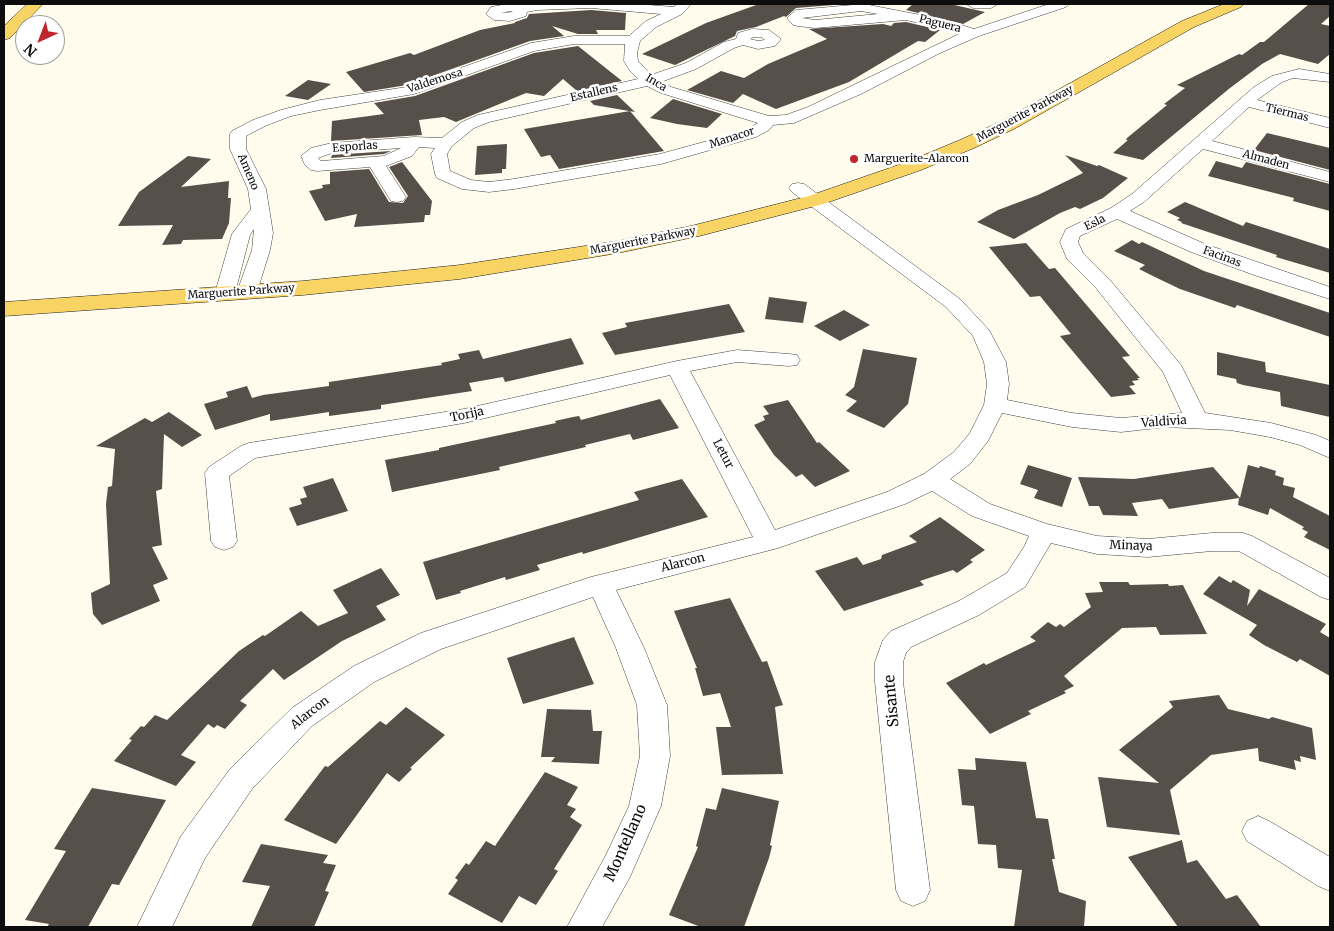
<!DOCTYPE html>
<style>
body{margin:0}
#map{position:relative;width:1334px;height:931px;overflow:hidden;background:#fffcee;font-family:Merriweather,serif}
canvas{display:block}
.frame{position:absolute;inset:0;border:5px solid #0d0d0d;pointer-events:none}
.north{position:absolute;left:15px;top:15px;width:50px;height:50px;box-sizing:border-box;background:#fff;border:1px solid #9e9e9e;border-radius:50%;rotate:223deg;font-size:14px;font-weight:700;line-height:20px;text-align:center;color:#0d0d0d}
.north::after{content:'';display:block;margin:auto;width:18px;height:22px;background:#be252d;clip-path:polygon(50% 0,100% 100%,50% 72%,0 100%)}
</style>
<div id="map">
<canvas width="1334" height="931"></canvas>
<div class="frame"></div>
<div class="north">N</div>
</div>
<script>
const c = document.querySelector('canvas').getContext('2d');
c.lineJoin = 'round';
function paint(path, color) {
  c.fillStyle = color;
  c.fill(path, 'evenodd');
}
function poly(rows) {
  const path = new Path2D();
  for (const r of rows) {
    path.moveTo(r[0], r[1]);
    for (let i = 2; i < r.length; i += 2) path.lineTo(r[i], r[i + 1]);
  }
  return path;
}
function trace(path, color, width, dash) {
  c.strokeStyle = color;
  c.lineWidth = width;
  c.lineCap = dash ? 'butt' : 'round';
  c.setLineDash(dash || []);
  c.stroke(path);
}
function drawText(font, color, halo, rows, align = 'center') {
  c.font = font + ' Merriweather,serif';
  c.lineWidth = 5;
  c.setLineDash([]);
  c.textBaseline = 'middle';
  c.strokeStyle = halo;
  c.fillStyle = color;
  for (const [text, x, y, turn = 0] of rows) {
    c.save();
    c.translate(x, y);
    c.rotate((+turn || 0) * Math.PI / 180);
    c.textAlign = isNaN(turn) ? turn : align;
    if (halo) c.strokeText(text, 0, 0);
    c.fillText(text, 0, 0);
    c.restore();
  }
}
const building = poly([
 [759,4,846,4,796,8,786,17,784,16,756,27,737,31,735,36,675,65,642,54,706,23],
 [913,4,950,4,985,12,963,24,906,10],
 [1309,4,1330,4,1330,16,1321,24,1330,26,1330,54,1318,64,1280,54,1262,64,1230,88,1143,160,1113,153,1128,140,1126,140,1127,138,1167,105,1164,104,1185,88,1177,85,1239,54,1242,55,1260,42,1264,42],
 [591,10,626,13,625,30,596,30,598,34,578,34,552,26,564,36,530,41,407,85,364,92,346,72,410,53,414,55,480,30,515,23,515,22,527,18,529,14],
 [906,22,940,30,925,42,918,41,849,82,776,109,743,94,733,103,687,90,721,71,744,78,768,64,827,39,809,29,883,24,891,26,894,23],
 [578,46,622,81,577,91,563,79,544,96,526,93,456,122,444,117,419,120,422,135,331,141,332,121,384,114,374,103,415,96,534,53],
 [308,80,331,84,308,100,285,96],
 [617,95,635,112,594,105,590,101],
 [673,99,722,114,707,128,677,124,650,118],
 [630,111,664,151,559,169,550,155,541,157,524,129],
 [1267,133,1330,148,1330,170,1254,150],
 [507,144,506,169,502,169,502,173,475,175,477,146],
 [391,151,384,154,331,158,332,155],
 [1065,155,1097,166,1099,165,1128,178,1103,198,1080,209,1075,207,1060,213,1014,239,977,222,998,210,1038,195,1083,173],
 [188,156,211,159,181,187,229,181,228,198,231,198,229,223,222,239,183,240,181,244,162,245,173,225,118,226,139,192],
 [1216,161,1242,168,1246,162,1330,184,1330,211,1293,201,1294,198,1208,176],
 [402,162,432,201,430,215,425,215,424,222,354,227,357,214,325,221,309,191,323,188,322,185,330,184,330,172,369,169,389,202,403,203,408,196,389,167],
 [1185,202,1243,226,1246,222,1330,249,1330,273,1276,257,1277,255,1181,223,1182,222,1177,220,1180,218,1167,212],
 [1132,240,1139,244,1142,242,1204,271,1330,313,1330,337,1237,305,1235,308,1180,289,1157,278,1139,269,1145,265,1114,251],
 [1026,243,1049,269,1055,268,1130,356,1122,357,1140,378,1137,378,1139,380,1132,381,1135,385,1129,386,1136,394,1111,397,1060,336,1071,334,1040,296,1030,297,989,247],
 [769,297,807,302,803,323,765,319],
 [729,304,745,332,615,355,602,333,627,327,625,323],
 [844,310,870,325,840,341,814,326],
 [571,338,584,364,505,382,503,377,469,383,472,391,381,405,381,409,329,416,329,412,270,421,270,414,215,430,204,404,228,397,226,392,247,386,252,398,263,395,329,386,329,382,442,365,441,363,460,359,458,354,479,350,483,359],
 [863,349,917,358,908,404,884,428,846,411,857,401,845,395,854,387],
 [1217,352,1265,362,1266,372,1330,385,1330,417,1281,406,1280,392,1243,385,1237,383,1236,379,1217,375],
 [660,399,679,428,633,440,630,434,585,445,586,447,499,467,500,470,392,492,385,460,439,450,439,448,556,423,555,421,573,417,579,416,581,420],
 [788,400,817,443,819,442,850,471,815,487,802,474,796,477,774,455,754,425,765,420,763,416,769,414,763,406],
 [169,412,202,435,182,447,164,434,162,489,156,491,162,545,152,547,168,579,153,585,160,601,102,625,93,614,91,593,110,584,106,504,108,487,112,486,115,449,96,446,145,418,152,422],
 [1028,465,1072,478,1062,507,1034,498,1038,490,1020,484],
 [1248,465,1259,468,1260,466,1276,471,1275,475,1284,478,1283,485,1295,488,1293,497,1330,516,1330,550,1304,537,1308,532,1302,529,1304,527,1270,508,1268,515,1238,505,1239,498,1169,509,1162,499,1132,503,1138,516,1103,515,1099,506,1089,506,1078,477,1134,479,1213,467,1240,498],
 [333,478,348,511,297,526,289,508,302,504,300,499,307,497,303,487],
 [682,479,708,517,583,554,582,552,537,565,540,570,506,580,505,577,460,591,461,593,436,600,423,562,639,500,634,492],
 [940,517,985,550,970,560,973,562,957,573,953,570,920,581,924,585,844,611,815,571,857,557,863,565,881,559,882,555,917,542,909,536],
 [381,568,400,595,376,606,386,620,342,641,284,680,273,669,240,701,247,705,225,729,217,725,214,728,208,724,181,755,196,762,176,786,114,761,132,740,129,739,141,726,144,727,155,715,167,720,239,651,263,635,265,636,301,611,318,626,348,613,333,590],
 [1219,576,1231,583,1233,580,1250,590,1247,606,1259,589,1326,624,1320,632,1330,638,1330,676,1300,659,1297,662,1264,645,1249,635,1257,625,1203,594],
 [1099,582,1128,582,1130,585,1168,584,1169,586,1183,585,1207,634,1160,635,1156,627,1122,628,1064,676,1074,686,1064,691,1066,693,1028,711,1031,714,990,734,946,683,984,663,986,665,1036,641,1030,637,1048,622,1056,627,1060,624,1064,627,1091,607,1085,593,1103,592],
 [730,598,762,662,767,661,783,705,775,707,783,774,722,775,716,727,731,727,720,693,703,696,695,668,697,668,674,611],
 [574,637,594,684,523,704,507,658],
 [1219,695,1228,709,1269,719,1272,717,1312,728,1316,760,1300,756,1301,762,1294,760,1296,770,1259,761,1258,748,1211,755,1170,790,1180,835,1107,827,1098,777,1159,783,1119,750,1173,707,1169,701],
 [406,707,445,735,410,768,412,769,399,782,387,773,336,844,284,820,325,766,328,767,380,721,386,725],
 [547,709,591,710,593,731,602,731,599,764,551,762,555,757,541,757],
 [975,758,1026,762,1036,818,1048,819,1055,859,1052,859,1059,892,1086,901,1084,927,1014,927,1022,870,998,868,996,845,978,844,974,806,962,805,958,769,976,770],
 [545,772,578,787,567,805,576,809,570,817,582,825,554,869,558,871,536,905,519,896,502,923,448,894,458,880,455,878,466,863,469,865,486,841,495,846],
 [92,788,166,800,119,885,112,884,88,927,47,927,49,924,25,920,66,851,54,849],
 [722,788,779,801,770,845,772,846,769,858,744,927,701,927,669,915,698,847,696,846,706,808,716,810],
 [1182,840,1187,863,1197,860,1226,899,1237,895,1261,927,1178,927,1128,857],
 [261,844,328,855,323,863,336,865,325,891,329,892,314,927,251,927,270,886,242,882]
]);
const minor = poly([
 [507,4,636,4,674,7,677,4,691,4,682,14,656,27,640,41,637,53,638,61,651,75,686,63,724,42,736,39,738,33,752,29,769,30,781,39,775,46,758,49,743,45,734,48,696,69,661,82,671,87,769,116,786,115,808,107,961,33,906,20,815,28,798,26,793,25,787,18,796,10,864,4,946,20,974,29,1049,4,1068,4,1066,7,979,36,940,53,861,94,794,123,773,125,769,130,756,137,661,164,514,189,489,192,462,189,437,178,435,174,431,154,435,148,419,147,412,156,386,166,406,197,403,201,397,202,391,201,370,167,317,171,311,170,305,165,301,156,311,148,332,143,414,137,442,138,462,122,478,115,638,79,630,71,624,61,625,44,574,44,534,51,414,94,320,110,291,116,265,126,246,136,246,149,266,189,273,233,270,250,257,292,254,296,247,298,240,296,237,292,252,250,254,229,250,235,235,293,232,297,225,299,218,297,215,293,232,234,251,209,248,189,230,149,230,134,232,131,253,120,281,110,320,100,407,87,531,43,574,36,629,36,646,21,661,14,591,8,537,10,527,12,526,16,510,21,494,20,486,14,491,7,507,4],
 [510,11,513,12,501,13,510,11],
 [861,11,878,14,815,20,802,18,861,11],
 [753,37,761,37,765,40,758,41,750,39,753,37],
 [647,86,661,93,758,123,744,131,660,154,514,179,489,182,471,180,450,171,447,154,452,146,474,128,489,122,647,86],
 [401,148,384,156,321,161,318,158,332,153,401,148],
 [966,4,998,4,991,8,973,8,966,4],
 [1299,69,1330,74,1330,82,1293,78,1282,82,1257,100,1330,118,1330,128,1249,107,1212,141,1330,172,1330,182,1203,149,1144,202,1130,211,1205,244,1330,287,1330,299,1257,276,1191,252,1117,219,1080,236,1078,242,1083,253,1110,280,1181,365,1205,413,1271,423,1316,435,1330,441,1330,458,1300,445,1270,437,1230,430,1166,427,1121,432,1072,427,1002,413,988,441,970,464,950,479,990,504,1047,524,1097,536,1148,539,1212,533,1243,533,1252,536,1330,578,1330,600,1321,597,1239,551,1212,551,1148,557,1097,554,1051,543,1025,587,979,615,911,647,906,653,903,662,903,682,930,890,925,901,913,906,901,901,896,890,875,682,875,662,883,640,891,631,959,601,1007,573,1024,547,1029,536,972,516,932,491,905,504,778,548,616,590,644,648,667,705,670,756,661,806,630,877,602,927,567,927,606,855,629,806,640,756,637,705,616,648,593,597,441,649,374,682,312,726,252,789,205,858,172,927,137,927,181,836,230,769,292,708,354,666,421,633,591,577,753,537,670,375,464,423,255,458,229,476,237,541,233,547,224,550,215,547,211,541,205,473,209,467,241,446,249,443,464,409,677,361,737,350,789,354,797,355,800,360,797,365,789,366,737,362,690,371,775,530,887,492,924,474,954,452,970,433,984,405,987,384,984,362,973,336,946,307,792,192,789,188,792,184,798,183,804,184,960,299,989,330,1006,362,1009,384,1007,400,1072,413,1121,418,1182,413,1163,372,1096,288,1067,259,1060,242,1066,229,1111,208,1132,194,1254,87,1272,76,1299,69],
 [1258,816,1269,821,1330,857,1330,891,1318,886,1247,841,1242,831,1247,821,1258,816]
]);
const major = poly([
 [27,4,43,4,10,38,4,40,4,26,27,4],
 [1224,4,1244,4,1241,7,1194,27,1014,129,974,148,921,170,823,204,699,236,618,253,460,279,303,295,4,316,4,302,303,281,460,265,618,241,691,226,809,196,907,162,960,140,1002,121,1182,21,1224,4]
]);
const markers = [
 [854,159,5,"#be252d"]
];
const farStreetnames = [
 ["Paguera",940,24,14],
 ["Valdemosa",435,81,-18],
 ["Inca",656,83,31],
 ["Estallens",594,93,-13],
 ["Tiermas",1287,113,14],
 ["Marguerite Parkway",1025,114,-28],
 ["Manacor",732,138,-18],
 ["Esporlas",355,147,-4],
 ["Almaden",1266,160,15],
 ["Ameno",248,172,67],
 ["Esla",1095,223,-26],
 ["Marguerite Parkway",643,241,-11],
 ["Facinas",1222,257,20],
 ["Marguerite Parkway",241,292,-4]
];
const farPoinames = [
 ["Marguerite-Alarcon",864,159]
];
const streetNames = [
 ["Torija",467,415,-12],
 ["Valdivia",1164,422,-4],
 ["Letur",723,454,62],
 ["Minaya",1131,546,2],
 ["Alarcon",683,563,-14],
 ["Alarcon",310,713,-38]
];
const nearStreetnames = [
 ["Sisante",892,701,-95],
 ["Montellano",626,843,-66]
];
paint(building, '#564f4a');
trace(minor, '#404040', 1);
trace(major, '#1e1e1e', 1);
paint(minor, '#fff');
paint(major, '#f8d465');
for (const [x, y, r, color] of markers) {
  const dot = new Path2D();
  dot.arc(x, y, r, 0, 2 * Math.PI);
  c.fillStyle = color;
  c.fill(dot);
  trace(dot, '#fff', 2);
}
drawText('11px', '#0d0d0d', '#fff', farStreetnames);
drawText('11px', '#0d0d0d', '#fff', farPoinames, 'left');
drawText('12px', '#0d0d0d', '#fff', streetNames);
drawText('15px', '#0d0d0d', '#fff', nearStreetnames);
</script>
